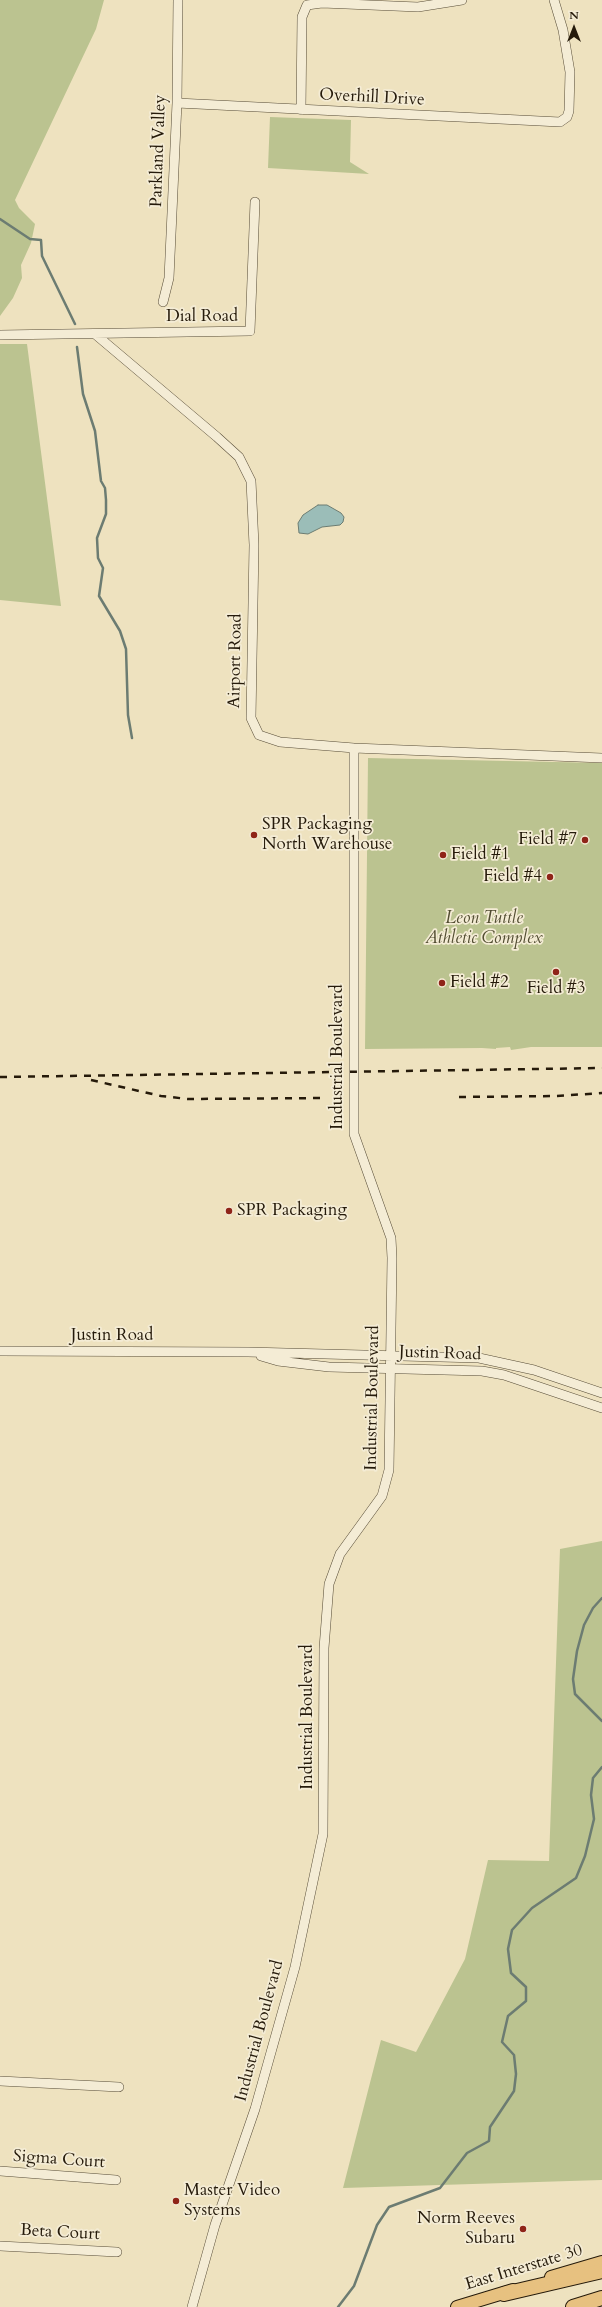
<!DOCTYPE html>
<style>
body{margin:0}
#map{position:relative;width:602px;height:2307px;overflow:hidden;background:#eee2bf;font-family:Cardo,serif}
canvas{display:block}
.north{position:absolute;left:554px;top:8px;width:40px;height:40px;-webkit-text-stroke:3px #f4ecd5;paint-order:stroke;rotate:0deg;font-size:11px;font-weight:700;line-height:16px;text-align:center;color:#251a0a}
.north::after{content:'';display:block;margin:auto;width:14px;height:18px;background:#251a0a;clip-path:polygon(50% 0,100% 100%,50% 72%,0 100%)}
</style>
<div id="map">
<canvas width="602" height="2307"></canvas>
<div class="north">N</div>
</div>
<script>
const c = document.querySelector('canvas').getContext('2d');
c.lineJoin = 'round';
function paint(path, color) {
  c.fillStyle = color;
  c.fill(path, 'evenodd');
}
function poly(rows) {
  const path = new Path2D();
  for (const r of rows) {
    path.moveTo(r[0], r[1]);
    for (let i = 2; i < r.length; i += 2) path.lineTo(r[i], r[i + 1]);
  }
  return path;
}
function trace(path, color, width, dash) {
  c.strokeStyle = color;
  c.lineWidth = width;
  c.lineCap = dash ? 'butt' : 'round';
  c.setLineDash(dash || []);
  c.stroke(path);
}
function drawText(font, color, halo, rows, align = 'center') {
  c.font = font + ' Cardo,serif';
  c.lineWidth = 3.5;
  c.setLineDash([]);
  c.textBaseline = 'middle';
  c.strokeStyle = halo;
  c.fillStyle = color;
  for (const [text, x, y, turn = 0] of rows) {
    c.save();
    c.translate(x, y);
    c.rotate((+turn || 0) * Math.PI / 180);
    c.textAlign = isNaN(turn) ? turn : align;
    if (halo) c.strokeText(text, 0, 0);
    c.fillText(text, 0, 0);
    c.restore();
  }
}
const green = poly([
 [0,0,104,0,96,29,15,200,19,208,35,224,31,243,21,265,22,278,13,298,0,316],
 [270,117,351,120,350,162,369,174,268,168],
 [0,344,27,344,61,606,0,600],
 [368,758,602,763,602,1047,531,1047,511,1050,510,1047,496,1048,496,1049,482,1048,365,1049],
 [602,1541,602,2180,343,2188,381,2040,416,2052,465,1959,488,1860,549,1861,560,1549]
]);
const water = poly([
 [318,505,327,505,341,513,344,517,343,522,340,525,322,527,308,534,299,533,298,523,303,515,318,505]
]);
const stream = poly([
 [0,219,30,239,41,240,42,256,75,324],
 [77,347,83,394,95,431,101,481,105,488,106,500,106,514,97,538,98,558,103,568,99,596,120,631,126,649,128,715,132,738],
 [602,1598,593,1608,584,1625,577,1651,573,1679,575,1694,602,1721],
 [338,2307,354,2286,377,2225,389,2207,440,2188,467,2153,489,2141,490,2127,514,2091,516,2074,514,2055,502,2042,508,2016,526,2001,526,1987,511,1973,508,1949,512,1930,532,1908,576,1878,585,1856,594,1819,591,1795,593,1778,602,1767]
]);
const minor = poly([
 [177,103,560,122,567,117,569,111,570,72,563,30,554,0],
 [301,110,302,17,307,5,322,3,418,7,462,0],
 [163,302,169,278,177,103,178,0],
 [95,334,217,437,239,457,251,481,254,545,251,718,259,735,280,742,354,748,602,758],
 [0,335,250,331,255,202],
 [0,1351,248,1352,479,1358,534,1370,602,1393],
 [261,1356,278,1361,329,1367,482,1371,504,1375,602,1408],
 [0,2081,119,2087],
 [0,2171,116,2180],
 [0,2246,117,2252],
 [192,2307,215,2225,255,2109,295,1967,323,1834,324,1648,329,1584,340,1554,382,1496,389,1470,392,1258,391,1238,354,1134,354,748]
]);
const major = poly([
 [551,2277,602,2262],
 [457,2307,513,2290]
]);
const highway = poly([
 [504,2294,602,2271],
 [573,2307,602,2298]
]);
const rail = poly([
 [0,1077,602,1068],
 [91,1080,161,1096,188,1099,323,1098],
 [459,1097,557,1096,602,1093]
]);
const markers = [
 [254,835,4,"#8f2418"],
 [585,840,4,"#8f2418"],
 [443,855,4,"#8f2418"],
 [550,877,4,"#8f2418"],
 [556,972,4,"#8f2418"],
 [442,983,4,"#8f2418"],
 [229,1211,4,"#8f2418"],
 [176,2201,4,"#8f2418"],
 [523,2229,4,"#8f2418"]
];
const streetNames = [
 ["Overhill Drive",372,98,3],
 ["Parkland Valley",159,151,-88],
 ["Dial Road",202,317],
 ["Airport Road",236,661,-89],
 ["Industrial Boulevard",338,1057,-90],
 ["Justin Road",112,1336],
 ["Justin Road",440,1354,2],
 ["Industrial Boulevard",373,1398,-89],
 ["Industrial Boulevard",308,1717,-90],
 ["Industrial Boulevard",260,2031,-75],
 ["Sigma Court",59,2160,4],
 ["Beta Court",60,2233,3],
 ["East Interstate 30",524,2268,-17]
];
const poiNames = [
 ["SPR Packaging",262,825],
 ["North Warehouse",262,845],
 ["Field #7",577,840,"right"],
 ["Field #1",451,855],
 ["Field #4",542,877,"right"],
 ["Field #2",450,983],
 ["Field #3",556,989,"center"],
 ["SPR Packaging",237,1211],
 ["Master Video",184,2191],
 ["Systems",184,2211],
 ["Norm Reeves",515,2219,"right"],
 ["Subaru",515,2239,"right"]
];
const parkNames = [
 ["Leon Tuttle",484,919],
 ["Athletic Complex",484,939]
];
paint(green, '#bbc390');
paint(water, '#9bbdb8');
trace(water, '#6c7c72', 1);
trace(stream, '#6c7c72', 2.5);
trace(minor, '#574c37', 10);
trace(major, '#251a0a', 14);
trace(highway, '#251a0a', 16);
trace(minor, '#f4ecd5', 9);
trace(major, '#e7c180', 12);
trace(highway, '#e7c180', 14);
trace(rail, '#251a0a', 2.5, [7, 7]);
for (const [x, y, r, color] of markers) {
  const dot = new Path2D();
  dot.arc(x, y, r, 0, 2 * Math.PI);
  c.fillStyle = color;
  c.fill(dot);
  trace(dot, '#f4ecd5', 1.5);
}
drawText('17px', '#251a0a', '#f4ecd5', streetNames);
drawText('17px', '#251a0a', '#f4ecd5', poiNames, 'left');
drawText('italic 17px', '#524d32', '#f4ecd5', parkNames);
</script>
